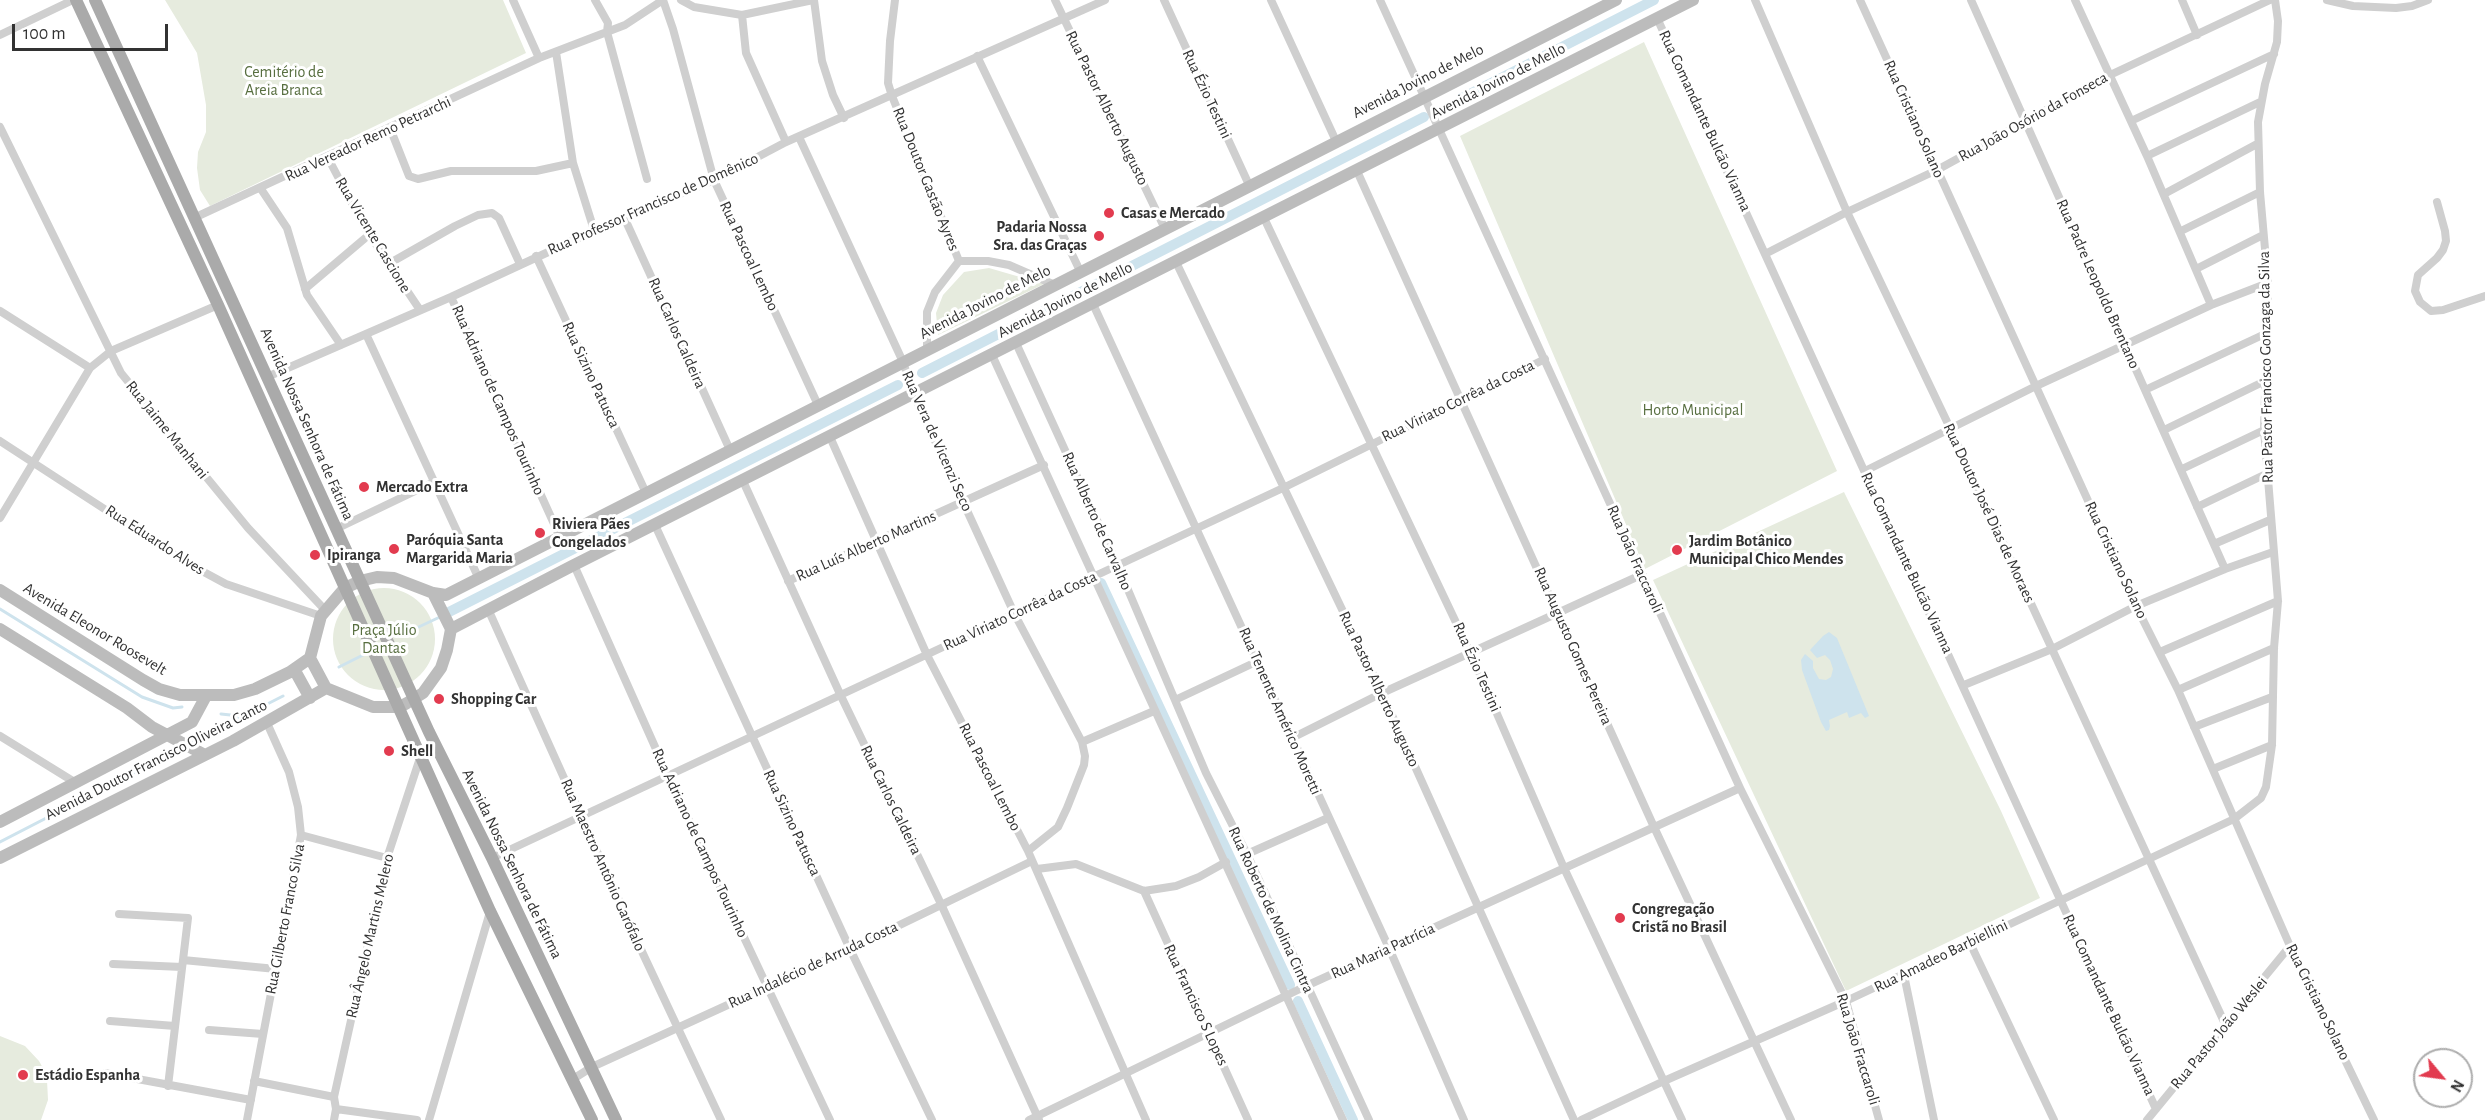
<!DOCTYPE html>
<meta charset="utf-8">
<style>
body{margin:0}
#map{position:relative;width:2485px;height:1120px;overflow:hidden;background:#fff;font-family:"Alegreya Sans",sans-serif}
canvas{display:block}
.north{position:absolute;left:2413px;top:1048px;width:60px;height:60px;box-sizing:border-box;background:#fff;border:2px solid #adadad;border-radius:50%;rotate:119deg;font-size:16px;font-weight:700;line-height:24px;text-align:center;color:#323232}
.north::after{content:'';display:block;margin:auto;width:21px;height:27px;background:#e23b4f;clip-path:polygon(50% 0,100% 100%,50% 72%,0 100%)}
.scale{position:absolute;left:12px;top:24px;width:156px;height:27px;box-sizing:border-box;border:3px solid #323232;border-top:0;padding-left:8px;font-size:18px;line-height:21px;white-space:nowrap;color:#323232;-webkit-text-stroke:4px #fff;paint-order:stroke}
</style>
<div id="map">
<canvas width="2485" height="1120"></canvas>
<div class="north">N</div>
<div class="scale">100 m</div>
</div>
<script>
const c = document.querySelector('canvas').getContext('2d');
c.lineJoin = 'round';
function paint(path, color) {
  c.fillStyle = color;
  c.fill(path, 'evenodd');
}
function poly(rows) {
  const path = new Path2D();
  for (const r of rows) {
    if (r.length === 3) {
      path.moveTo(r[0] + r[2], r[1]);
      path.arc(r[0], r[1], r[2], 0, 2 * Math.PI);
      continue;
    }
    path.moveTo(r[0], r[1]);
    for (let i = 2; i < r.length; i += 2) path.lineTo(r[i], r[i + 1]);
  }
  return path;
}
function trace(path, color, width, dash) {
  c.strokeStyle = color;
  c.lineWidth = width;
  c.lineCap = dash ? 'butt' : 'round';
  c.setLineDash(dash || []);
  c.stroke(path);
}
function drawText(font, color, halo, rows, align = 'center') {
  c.font = font + ' "Alegreya Sans",sans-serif';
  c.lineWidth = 6;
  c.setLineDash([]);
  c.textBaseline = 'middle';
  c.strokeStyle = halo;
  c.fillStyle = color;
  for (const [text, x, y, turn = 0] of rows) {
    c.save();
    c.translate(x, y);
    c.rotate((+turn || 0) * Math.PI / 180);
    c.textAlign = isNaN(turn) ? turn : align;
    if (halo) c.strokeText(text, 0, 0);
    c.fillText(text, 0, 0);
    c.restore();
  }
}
const green = poly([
 [165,0,503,0,526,53,210,206,200,190,197,168,198,152,206,132,206,105,197,53],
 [1644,42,1837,471,1645,569,1460,136],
 [989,268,1044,284,938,335,936,313,943,295,964,272],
 [1844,492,2001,811,2040,898,1846,991,1653,580],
 [384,639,51],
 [0,1036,25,1046,39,1061,44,1070,47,1080,48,1100,41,1120,0,1120]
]);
const water = poly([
 [1829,632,1837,638,1869,716,1865,718,1861,713,1849,718,1847,712,1829,720,1830,726,1829,730,1826,731,1821,722,1802,670,1801,660,1805,654,1813,661,1813,668,1819,679,1826,680,1831,677,1833,669,1830,660,1825,655,1817,658,1810,650,1823,636]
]);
const stream = poly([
 [0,609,142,697,173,708,182,707],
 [408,632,442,616],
 [339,667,367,653],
 [221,714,240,716],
 [191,743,283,696],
 [0,842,182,748]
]);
const canal = poly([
 [1462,98,1654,0],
 [922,373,1424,117],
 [1101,583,1290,985],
 [445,614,898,385],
 [1298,1001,1353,1120]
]);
const street = poly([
 [513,0,539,58],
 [595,0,608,23,607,32,647,179],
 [663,0,673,29,714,180,818,405],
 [681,0,694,7,742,15,813,0],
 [814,0,822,61,833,95,844,118],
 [895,0,890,41,888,83,892,96,959,261],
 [1055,0,1165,229],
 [1164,0,1250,187],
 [1271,0,1336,141],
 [1380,0,1740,788,1846,1001,1879,1120],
 [1755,0,1847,212,1950,428,2226,1026],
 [1860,0,2136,606,2178,690,2290,946,2374,1120],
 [1971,0,2225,569],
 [2075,0,2147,156,2211,305],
 [2182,0,2197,35],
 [2327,0,2353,6,2396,8,2412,6,2428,0],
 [742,15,746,53,786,142],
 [1657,18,2156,1109],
 [0,35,73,0],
 [556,52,573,163,594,230],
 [977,56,1081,273],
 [2131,121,2274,54],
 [0,127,121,373,248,528,325,610],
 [390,128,409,176,418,179,451,171,536,171,573,163],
 [799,137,903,362,914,395,1014,613,1082,742,1085,756,1084,765,1067,808,1058,827,1028,851],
 [2147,156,2260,102],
 [328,158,365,228,420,310],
 [1357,171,1654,827,1791,1120],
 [261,189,287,228,307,295,341,345],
 [2164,194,2257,144],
 [2437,202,2445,231,2446,241,2443,250,2437,258,2418,275,2415,291,2420,302,2431,311,2443,310,2485,296],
 [196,217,539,58,625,25,663,0],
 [624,217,730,450],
 [1264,218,1471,654,1564,868,1682,1120],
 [2181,231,2260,192],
 [1765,254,1847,212,1937,170,2110,75,2270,0],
 [536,256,646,493],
 [1176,262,1382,693,1574,1120],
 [390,263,455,226,478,215,492,213,499,218,520,264],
 [2196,269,2263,235],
 [305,289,370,234],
 [451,297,560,537],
 [1093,304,1389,948,1464,1120],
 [0,311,90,368],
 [366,334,479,579],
 [1016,343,1117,564,1206,773,1247,854,1369,1120],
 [927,350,927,312,935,292,959,261,988,261,1009,265,1055,285],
 [992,355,1343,1120],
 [267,377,451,297,624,217,714,180,786,142,1105,0],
 [2145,390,2267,333],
 [2164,430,2265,381],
 [830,437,927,655,1028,851,1146,1120],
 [0,441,189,564,226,584,321,616],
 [2182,469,2264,430],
 [1865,471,2036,386,2211,305,2268,283],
 [743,481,840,694,941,904,1039,1120],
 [2197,507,2266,474],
 [0,518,90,368,111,351,218,305],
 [655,525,850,949,932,1120],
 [336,529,434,482],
 [2214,544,2270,520],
 [574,565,668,776,830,1120],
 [788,581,1044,465],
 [488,609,644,956,721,1120],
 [2160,652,2278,601],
 [1964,685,2052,649,2136,606,2225,569,2273,552],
 [2178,690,2274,648],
 [1175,700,1258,661],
 [2194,727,2272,697],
 [0,736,76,783],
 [1292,738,1382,693,1641,575],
 [1082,742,1154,711],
 [2213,769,2272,745],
 [301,835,387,858],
 [1247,854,1328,818],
 [492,858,1283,488,1545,359],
 [1037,869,1076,864,1144,891,1176,886,1199,877,1226,862],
 [1144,891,1248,1120],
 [119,914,188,918,168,1086],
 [1970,943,2054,1120],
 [183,960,276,969],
 [113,964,182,967],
 [1904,975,1934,1120],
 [110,1021,175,1026],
 [209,1030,263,1034],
 [105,1073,251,1100],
 [573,1079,592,1067,850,949,1032,861],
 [254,1081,334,1097],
 [336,1109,417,1120],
 [247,1120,301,835,298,807,289,772,267,723],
 [334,1120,336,1109,334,1097,387,858,421,755],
 [429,1120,490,912],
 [1029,1120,1306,986,1740,788],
 [1581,1120,1664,1081,1846,1001,2234,819,2261,798,2266,787,2272,745,2274,648,2278,601,2264,430,2268,283,2260,192,2258,122,2265,84,2277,42,2278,21,2275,0],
 [2147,1120,2290,946]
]);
const secondary = poly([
 [0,590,143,680,159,689,180,695,234,695,255,689,290,672,310,658],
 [433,593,451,629],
 [0,629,127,708,152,727,205,755],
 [451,629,570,567,1693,0],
 [310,658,321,616,345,588,360,581,377,577,394,578,433,593,446,595,1616,0],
 [310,658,326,688],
 [294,669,310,698],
 [326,688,373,707,400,707,407,703,423,693,441,668,447,650,451,629],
 [0,822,192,722,206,696],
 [0,858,233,741,326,688]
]);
const primary = poly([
 [76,0,218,305,490,911,592,1120],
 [95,0,429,732,492,858,616,1120]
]);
const markers = [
 [1109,213,6,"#e23b4f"],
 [1099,236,6,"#e23b4f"],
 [364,487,6,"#e23b4f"],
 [540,533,6,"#e23b4f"],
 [394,549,6,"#e23b4f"],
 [1677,550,6,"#e23b4f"],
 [315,555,6,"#e23b4f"],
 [439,699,6,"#e23b4f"],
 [389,751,6,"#e23b4f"],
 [1620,918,6,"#e23b4f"],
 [23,1075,6,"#e23b4f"]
];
const parkNames = [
 ["Cemitério de",284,72],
 ["Areia Branca",284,90],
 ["Horto Municipal",1693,410],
 ["Praça Júlio",384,630],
 ["Dantas",384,648]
];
const streetNames = [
 ["Avenida Jovino de Melo",1418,81,-27],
 ["Avenida Jovino de Mello",1498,81,-27],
 ["Rua Ézio Testini",1207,94,65],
 ["Rua Pastor Alberto Augusto",1107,108,64],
 ["Rua João Osório da Fonseca",2033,117,-29],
 ["Rua Cristiano Solano",1914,119,66],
 ["Rua Comandante Bulcão Vianna",1705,121,65],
 ["Rua Vereador Remo Petrarchi",368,139,-25],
 ["Rua Doutor Gastão Ayres",926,179,68],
 ["Rua Professor Francisco de Domênico",653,204,-24],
 ["Rua Vicente Cascione",373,235,59],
 ["Rua Pascoal Lembo",749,256,65],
 ["Rua Padre Leopoldo Brentano",2098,284,66],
 ["Avenida Jovino de Mello",1065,300,-27],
 ["Avenida Jovino de Melo",985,302,-27],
 ["Rua Carlos Caldeira",677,333,66],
 ["Rua Pastor Francisco Gonzaga da Silva",2266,367,-91],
 ["Rua Sizino Patusca",591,375,65],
 ["Rua Adriano de Campos Tourinho",498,400,66],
 ["Rua Viriato Corrêa da Costa",1458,401,-26],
 ["Avenida Nossa Senhora de Fátima",307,424,66],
 ["Rua Jaime Manhani",167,430,51],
 ["Rua Vera de Vicenzi Seco",937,441,66],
 ["Rua Doutor José Dias de Moraes",1989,513,65],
 ["Rua Alberto de Carvalho",1097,521,66],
 ["Rua Eduardo Alves",155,540,33],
 ["Rua Luís Alberto Martins",866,546,-24],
 ["Rua João Fraccaroli",1635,559,66],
 ["Rua Cristiano Solano",2116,560,65],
 ["Rua Comandante Bulcão Vianna",1907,563,65],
 ["Rua Viriato Corrêa da Costa",1020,611,-25],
 ["Avenida Eleonor Roosevelt",95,629,31],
 ["Rua Augusto Gomes Pereira",1573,646,66],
 ["Rua Ézio Testini",1477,667,66],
 ["Rua Pastor Alberto Augusto",1379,689,65],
 ["Rua Tenente Américo Moretti",1280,711,66],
 ["Avenida Doutor Francisco Oliveira Canto",156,760,-27],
 ["Rua Pascoal Lembo",990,777,63],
 ["Rua Carlos Caldeira",891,800,64],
 ["Rua Sizino Patusca",792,823,65],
 ["Rua Adriano de Campos Tourinho",700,843,65],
 ["Avenida Nossa Senhora de Fátima",512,864,64],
 ["Rua Maestro Antônio Garófalo",603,865,66],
 ["Rua Roberto de Molina Cintra",1271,910,65],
 ["Rua Gilberto Franco Silva",285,919,-79],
 ["Rua Ângelo Martins Melero",370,936,-77],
 ["Rua Maria Patrícia",1383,951,-25],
 ["Rua Amadeo Barbiellini",1941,956,-26],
 ["Rua Indalécio de Arruda Costa",813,965,-25],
 ["Rua Cristiano Solano",2318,1002,64],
 ["Rua Francisco S Lopes",1196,1005,65],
 ["Rua Comandante Bulcão Vianna",2109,1005,65],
 ["Rua Pastor João Weslei",2219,1033,-50],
 ["Rua João Fraccaroli",1858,1049,73]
];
const poiNames = [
 ["Casas e Mercado",1121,213],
 ["Padaria Nossa",1087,227,"right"],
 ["Sra. das Graças",1087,245,"right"],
 ["Mercado Extra",376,487],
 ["Riviera Pães",552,524],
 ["Congelados",552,542],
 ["Paróquia Santa",406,540],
 ["Margarida Maria",406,558],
 ["Jardim Botânico",1689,541],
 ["Municipal Chico Mendes",1689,559],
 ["Ipiranga",327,555],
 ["Shopping Car",451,699],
 ["Shell",401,751],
 ["Congregação",1632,909],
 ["Cristã no Brasil",1632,927],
 ["Estádio Espanha",35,1075]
];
paint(green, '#e6ebde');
paint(water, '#cee3ed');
trace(stream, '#cee3ed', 3);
trace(canal, '#cee3ed', 10);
trace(street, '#cfcfcf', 8);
trace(secondary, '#bcbcbc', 12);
trace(primary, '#aaa', 12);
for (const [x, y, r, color] of markers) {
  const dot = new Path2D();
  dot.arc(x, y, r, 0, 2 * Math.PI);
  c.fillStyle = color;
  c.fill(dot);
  trace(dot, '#fff', 2);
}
drawText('16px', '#576e3f', '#fff', parkNames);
drawText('16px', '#323232', '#fff', streetNames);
drawText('bold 16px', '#323232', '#fff', poiNames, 'left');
</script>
